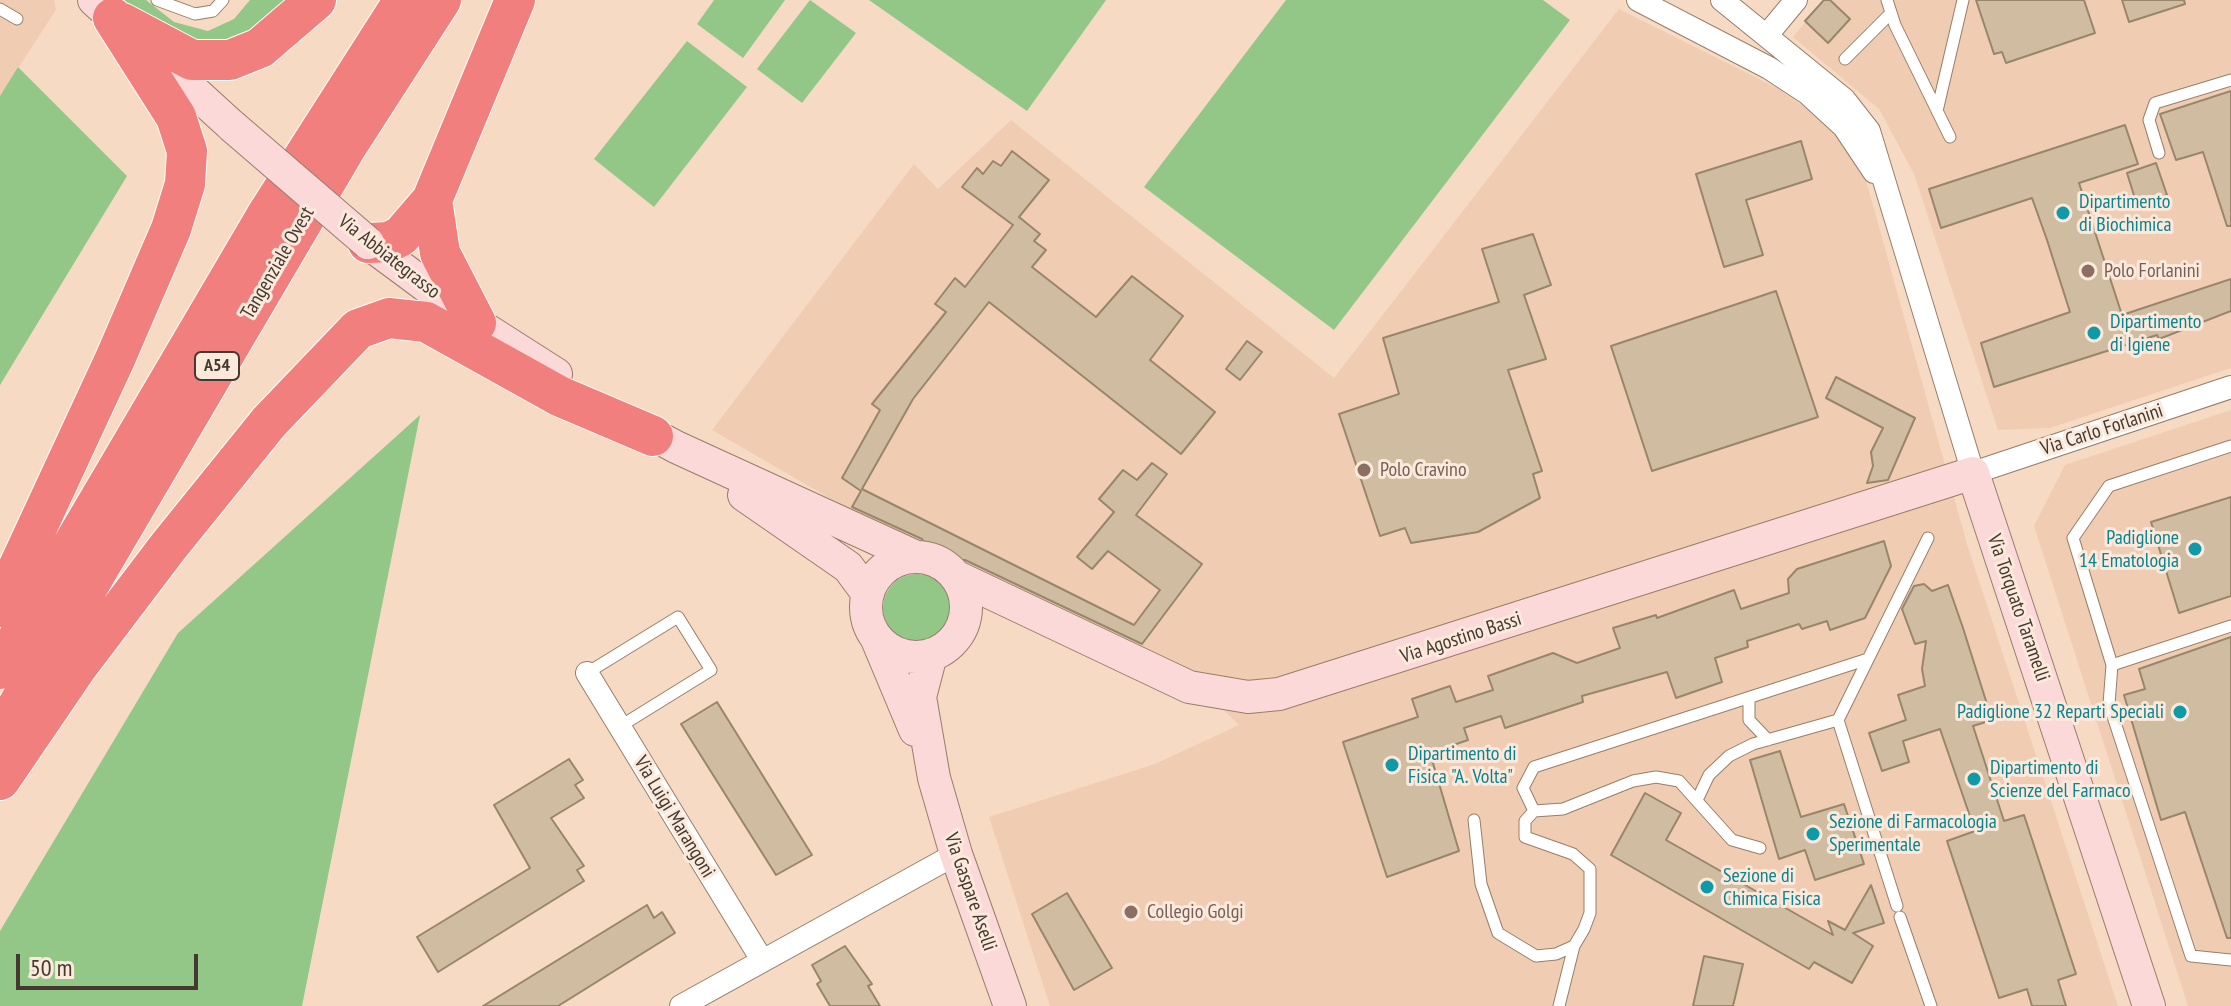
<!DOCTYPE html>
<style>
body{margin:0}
#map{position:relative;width:2231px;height:1006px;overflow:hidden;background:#f6dac3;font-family:"PT Sans Narrow",sans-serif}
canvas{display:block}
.scale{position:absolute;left:16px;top:954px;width:182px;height:36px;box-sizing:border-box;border:4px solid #443930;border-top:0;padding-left:10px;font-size:24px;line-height:28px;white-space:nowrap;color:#443930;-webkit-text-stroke:6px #fbe9dc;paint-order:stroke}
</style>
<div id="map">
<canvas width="2231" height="1006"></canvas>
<div class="scale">50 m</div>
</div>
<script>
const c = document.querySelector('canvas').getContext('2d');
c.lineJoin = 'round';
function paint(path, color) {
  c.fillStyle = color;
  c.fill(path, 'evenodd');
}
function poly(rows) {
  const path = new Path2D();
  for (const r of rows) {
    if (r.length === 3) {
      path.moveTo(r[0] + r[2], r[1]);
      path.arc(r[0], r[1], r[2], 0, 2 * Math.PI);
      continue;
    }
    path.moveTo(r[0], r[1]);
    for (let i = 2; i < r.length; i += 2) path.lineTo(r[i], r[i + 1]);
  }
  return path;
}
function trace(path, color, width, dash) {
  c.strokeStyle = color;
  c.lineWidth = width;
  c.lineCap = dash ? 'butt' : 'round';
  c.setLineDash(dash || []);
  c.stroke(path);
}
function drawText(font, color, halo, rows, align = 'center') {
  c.font = font + ' "PT Sans Narrow",sans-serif';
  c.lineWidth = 6;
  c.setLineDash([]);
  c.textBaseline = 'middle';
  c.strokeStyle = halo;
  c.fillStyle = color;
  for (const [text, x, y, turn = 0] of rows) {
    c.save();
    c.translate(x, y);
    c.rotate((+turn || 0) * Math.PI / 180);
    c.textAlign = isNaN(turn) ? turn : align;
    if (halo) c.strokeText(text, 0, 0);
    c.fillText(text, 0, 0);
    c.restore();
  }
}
const built = poly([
 [0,0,54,0,56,10,0,96],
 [1824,0,2231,0,2231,368,2050,428,1998,430,1914,174,1879,109,1793,37],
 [1619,9,1779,89,1829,125,1866,180,1967,544,2118,1006,1050,1006,989,817,1155,764,1239,725,1219,705,850,510,712,430,914,164,938,189,1011,120,1334,378],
 [2231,410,2231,1006,2188,1006,2034,526,2065,465]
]);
const green = poly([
 [124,0,146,0,174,22,208,31,234,19,250,0,301,0,281,20,216,49,147,20],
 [714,0,785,0,743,58,697,24],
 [810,0,856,33,802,103,757,69],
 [869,0,1106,0,1027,111],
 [1286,0,1543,0,1570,20,1334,330,1144,187],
 [687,41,747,87,654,207,594,159],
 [18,67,127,176,0,385,0,96],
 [420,415,302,1006,0,1006,0,931,178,633],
 [917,608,34]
]);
const building = poly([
 [1824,0,1830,0,1850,19,1828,43,1805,21,1824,0],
 [1976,0,2084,0,2095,33,2006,63,2002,52,1994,54,1976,0],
 [2122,0,2184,0,2185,4,2129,22,2122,0],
 [2231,91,2231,226,2227,226,2203,152,2176,160,2160,114,2231,91],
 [2125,125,2138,164,2079,183,2122,315,2231,279,2231,311,2159,339,2157,335,1994,387,1981,343,2070,312,2047,240,2032,198,1941,228,1929,189,2125,125],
 [1801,141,1812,179,1746,200,1763,255,1724,267,1696,174,1801,141],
 [1012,151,1049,180,1019,217,1040,234,1034,241,1046,250,1032,267,1096,317,1132,276,1183,316,1150,360,1215,412,1181,454,989,302,913,399,862,489,1134,625,1160,590,1108,551,1092,569,1077,557,1114,512,1099,499,1123,470,1137,480,1152,463,1167,474,1136,515,1202,564,1142,644,965,560,948,560,932,552,922,539,852,507,861,491,842,478,880,410,872,404,946,312,935,304,955,278,965,287,1013,225,962,187,977,168,983,174,993,161,1001,166,1012,151],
 [2156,163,2167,195,2137,205,2127,173,2156,163],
 [1533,234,1551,285,1524,295,1546,359,1508,370,1542,471,1533,474,1540,498,1478,532,1411,543,1405,528,1380,536,1339,414,1399,394,1383,338,1499,302,1482,249,1533,234],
 [1776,291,1818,417,1652,471,1611,346,1776,291],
 [1247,341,1262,352,1240,380,1226,369,1247,341],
 [1836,377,1915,418,1888,480,1867,483,1873,466,1871,452,1883,428,1826,398,1836,377],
 [2231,497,2231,596,2179,613,2151,522,2231,497],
 [1884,541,1891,566,1865,618,1830,630,1827,621,1802,629,1799,624,1747,641,1748,647,1715,658,1722,682,1676,698,1667,672,1582,696,1583,702,1505,728,1501,716,1464,728,1468,740,1430,753,1459,851,1387,877,1343,742,1418,717,1412,699,1450,686,1456,702,1493,690,1488,676,1553,653,1577,663,1620,648,1613,628,1656,615,1657,618,1734,590,1741,609,1789,593,1788,579,1797,569,1884,541],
 [1924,584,1932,591,1948,585,1963,628,1992,720,1973,726,2004,821,2024,815,2076,974,2058,980,2066,1006,2032,1006,2027,989,1999,998,1947,841,1975,831,1940,729,1903,741,1909,762,1882,771,1869,733,1906,720,1898,695,1925,686,1922,669,1926,641,1915,644,1902,609,1914,586,1924,584],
 [2231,637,2231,938,2227,938,2185,812,2161,820,2124,695,2145,689,2139,669,2231,637],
 [717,702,812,855,776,875,681,724,717,702],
 [1780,751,1801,817,1844,804,1864,864,1815,880,1805,850,1779,859,1750,760,1780,751],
 [569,759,583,780,575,785,584,798,551,818,584,866,577,870,584,881,438,972,417,937,530,868,494,805,569,759],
 [1645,793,1681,813,1666,840,1833,935,1828,921,1845,930,1871,885,1884,923,1853,933,1873,946,1852,983,1814,962,1809,969,1611,855,1645,793],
 [1067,893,1112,968,1074,990,1032,914,1067,893],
 [647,905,654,918,662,912,675,933,558,1006,483,1006,647,905],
 [845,946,872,984,868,986,880,1006,830,1006,817,984,821,981,812,965,845,946],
 [1704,956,1743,964,1733,1006,1693,1006,1704,956]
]);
const lane = poly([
 [157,0,195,14,213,11,223,0],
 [1887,0,1895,25,1950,137],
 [0,9,17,19],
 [1845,59,1891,13],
 [1937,111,1963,0],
 [2159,153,2149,120,2155,103,2231,80],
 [2231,446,2109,486,2073,538,2112,665,2231,626],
 [2112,665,2109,704,2191,956,2231,960],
 [587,673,678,617,711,670,619,727],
 [1749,698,1749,720,1768,740],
 [1698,798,1709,775,1729,756,1753,744,1838,720],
 [1474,820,1481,884,1498,933,1536,956,1556,954,1574,946,1584,929,1590,913,1590,869,1573,854,1525,837,1525,821,1534,811],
 [1760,848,1732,840,1679,781,1656,777,1633,781,1563,809,1534,811,1523,788,1534,767,1868,659],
 [1897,906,1838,720,1928,538],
 [1900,917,1931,1006],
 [1559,1006,1574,946]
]);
const street = poly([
 [1638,0,1769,68,1807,93,1844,127,1874,172],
 [1722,0,1844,99,1869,131,1973,473,2231,387],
 [1767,35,1796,0],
 [587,673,762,960],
 [681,1006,956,854]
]);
const secondary = poly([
 [94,0,232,126],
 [368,243,476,323,556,374],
 [635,425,676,447,914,556],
 [744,495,848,567,868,594],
 [916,607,50],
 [957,577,1189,687,1248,697,1279,694,1973,473,2149,1006],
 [876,637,915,730],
 [931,655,920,697,934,778,956,854,1010,1006]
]);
const highway = poly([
 [122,23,192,60,230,60,260,48,316,0],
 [368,243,389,242,401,236,432,200],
 [476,323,440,253,432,200,515,0],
 [0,607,115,359,171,229,185,184,187,151,176,117,113,18],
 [0,669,268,213,404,0],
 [0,736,345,149,441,0],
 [0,780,77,667,168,547,269,422,358,329,389,318,426,322,559,396,653,436]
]);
const secondaryBridge = poly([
 [232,126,368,243]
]);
const markers = [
 [2063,213,8,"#0f9aa8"],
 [2088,271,8,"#8d6e63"],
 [2094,333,8,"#0f9aa8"],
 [1364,470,8,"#8d6e63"],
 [2195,549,8,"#0f9aa8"],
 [2180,712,8,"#0f9aa8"],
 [1392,765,8,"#0f9aa8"],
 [1974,779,8,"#0f9aa8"],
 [1813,834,8,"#0f9aa8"],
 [1707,887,8,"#0f9aa8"],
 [1131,912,8,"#8d6e63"]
];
const shields = [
 [217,366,44]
];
const shieldNames = [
 ["A54",217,366]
];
const cultureNames = [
 ["Dipartimento",2079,202],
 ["di Biochimica",2079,225],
 ["Dipartimento",2110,322],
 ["di Igiene",2110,345],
 ["Padiglione",2179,538,"right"],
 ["14 Ematologia",2179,561,"right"],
 ["Padiglione 32 Reparti Speciali",2164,712,"right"],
 ["Dipartimento di",1408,754],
 ["Fisica \"A. Volta\"",1408,777],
 ["Dipartimento di",1990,768],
 ["Scienze del Farmaco",1990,791],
 ["Sezione di Farmacologia",1829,822],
 ["Sperimentale",1829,845],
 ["Sezione di",1723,876],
 ["Chimica Fisica",1723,899]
];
const streetNames = [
 ["Via Abbiategrasso",389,257,38],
 ["Tangenziale Ovest",278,263,-60],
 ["Via Carlo Forlanini",2102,430,-18],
 ["Via Torquato Taramelli",2018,608,71],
 ["Via Agostino Bassi",1461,638,-18],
 ["Via Luigi Marangoni",674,817,59],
 ["Via Gaspare Aselli",970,892,71]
];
const educationNames = [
 ["Polo Forlanini",2104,271],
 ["Polo Cravino",1380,470],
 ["Collegio Golgi",1147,912]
];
paint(built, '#f0cdb2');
paint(green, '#93c788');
paint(building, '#d0bda1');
trace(building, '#98866c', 2);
trace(lane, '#977e69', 13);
trace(street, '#977e69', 24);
trace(secondary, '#977e69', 34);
trace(highway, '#fff', 42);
trace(lane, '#fff', 11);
trace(street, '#fff', 22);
trace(secondary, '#fad9d8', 32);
trace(highway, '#f07f7e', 40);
trace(secondaryBridge, '#977e69', 34, []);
trace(secondaryBridge, '#fad9d8', 32);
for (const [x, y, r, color] of markers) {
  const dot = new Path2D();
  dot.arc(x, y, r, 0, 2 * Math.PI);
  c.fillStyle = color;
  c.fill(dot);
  trace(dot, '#fbe9dc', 3);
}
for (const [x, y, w] of shields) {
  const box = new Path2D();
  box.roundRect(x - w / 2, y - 14, w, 28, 6);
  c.fillStyle = '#fbe9dc';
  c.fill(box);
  trace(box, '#443930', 2);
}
drawText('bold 18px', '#443930', null, shieldNames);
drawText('20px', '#0d838f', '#fbe9dc', cultureNames, 'left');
drawText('20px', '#443930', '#fbe9dc', streetNames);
drawText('20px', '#785e54', '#fbe9dc', educationNames, 'left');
</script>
